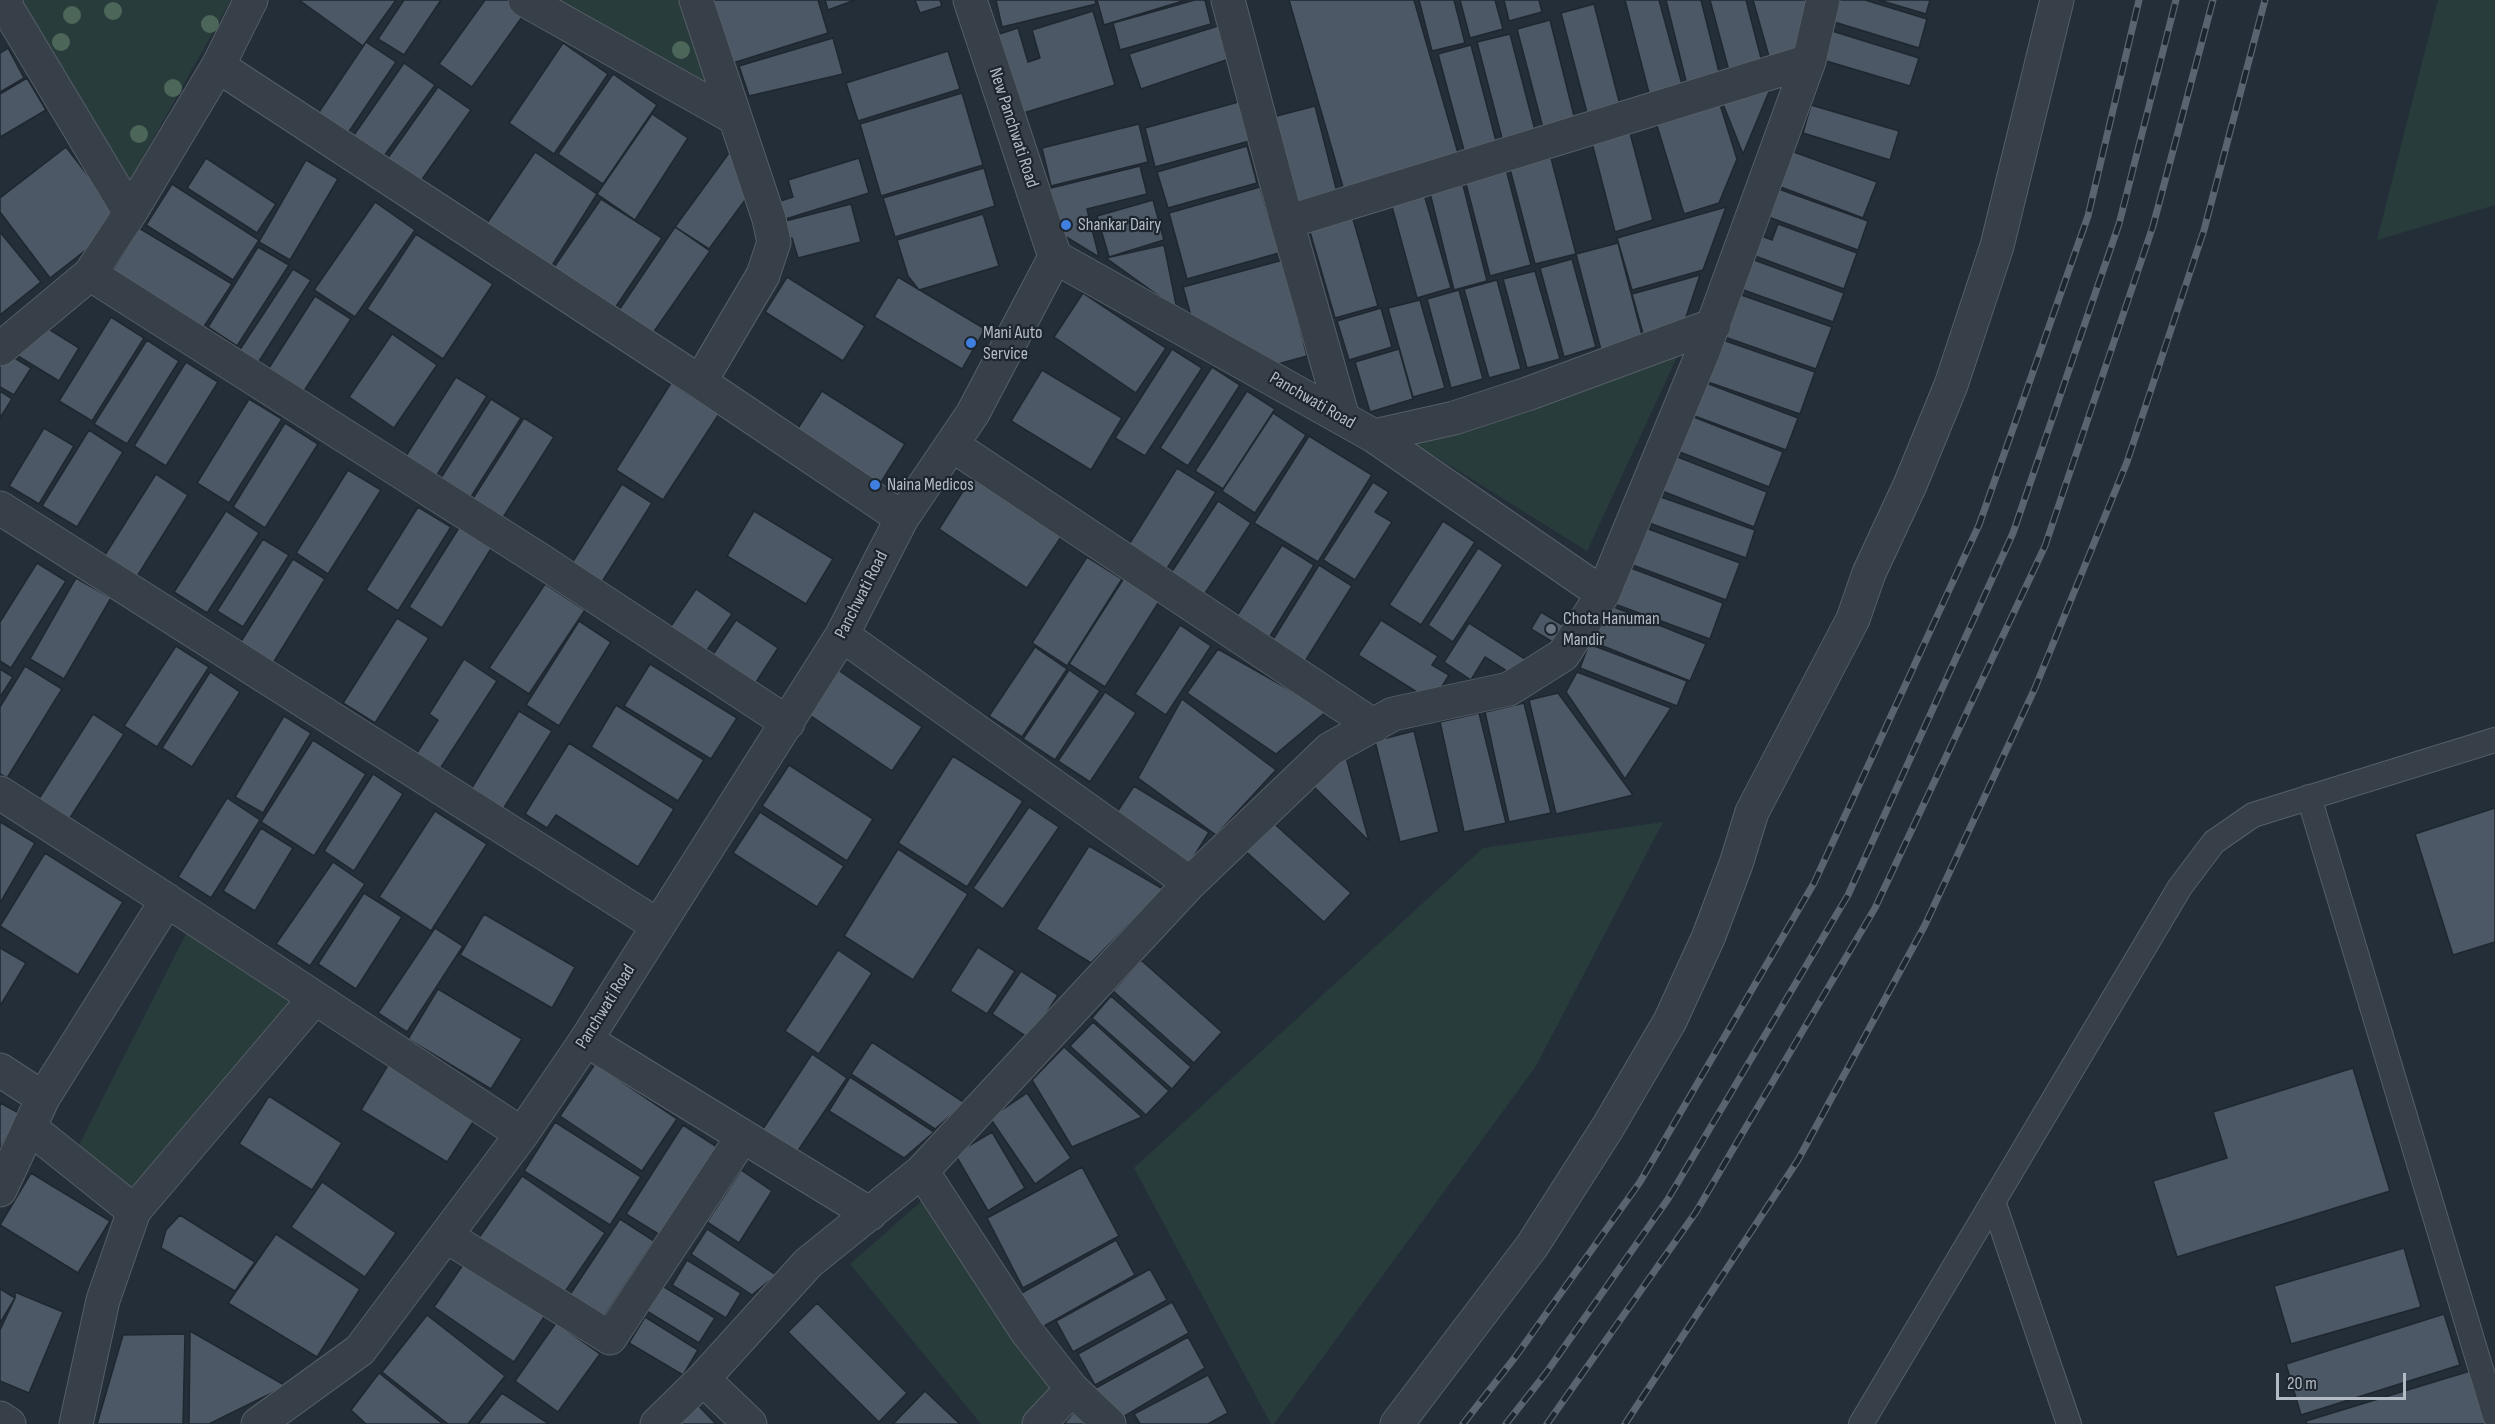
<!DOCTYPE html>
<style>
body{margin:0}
#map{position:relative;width:2495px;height:1424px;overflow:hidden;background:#242e39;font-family:"Sofia Sans Condensed",sans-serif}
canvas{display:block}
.scale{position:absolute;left:2276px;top:1373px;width:130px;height:27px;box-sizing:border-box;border:3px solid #b3bbc5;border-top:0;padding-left:8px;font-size:18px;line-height:21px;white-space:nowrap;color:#b3bbc5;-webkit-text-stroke:4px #1d252e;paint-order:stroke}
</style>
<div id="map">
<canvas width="2495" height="1424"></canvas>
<div class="scale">20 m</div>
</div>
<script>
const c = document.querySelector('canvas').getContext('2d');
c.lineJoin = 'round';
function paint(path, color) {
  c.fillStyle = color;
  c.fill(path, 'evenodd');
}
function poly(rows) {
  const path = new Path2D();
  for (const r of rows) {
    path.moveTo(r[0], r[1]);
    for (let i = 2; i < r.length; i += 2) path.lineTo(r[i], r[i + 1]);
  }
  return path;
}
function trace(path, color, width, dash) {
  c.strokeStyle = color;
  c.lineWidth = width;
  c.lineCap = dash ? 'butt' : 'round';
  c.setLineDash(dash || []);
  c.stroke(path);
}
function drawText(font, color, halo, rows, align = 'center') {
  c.font = font + ' "Sofia Sans Condensed",sans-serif';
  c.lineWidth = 4.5;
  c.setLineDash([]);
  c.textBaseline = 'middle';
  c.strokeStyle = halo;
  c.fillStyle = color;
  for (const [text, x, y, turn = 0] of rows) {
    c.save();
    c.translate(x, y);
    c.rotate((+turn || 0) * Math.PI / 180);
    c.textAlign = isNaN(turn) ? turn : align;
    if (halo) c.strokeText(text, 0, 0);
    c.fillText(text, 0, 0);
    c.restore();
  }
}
const green = poly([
 [18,0,231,0,130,180],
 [525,0,696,0,735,118],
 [2438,0,2495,0,2495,205,2377,240],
 [1679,353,1587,551,1412,442],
 [1663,822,1536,1066,1274,1424,1271,1424,1134,1168,1483,848],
 [190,926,296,1005,137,1196,77,1149],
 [923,1200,1062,1390,1022,1424,981,1424,850,1264]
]);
const building = poly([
 [299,0,396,0,363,46,299,0],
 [404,0,441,0,404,55,378,39,404,0],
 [485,0,507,0,525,13,472,87,439,64,485,0],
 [713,0,818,0,828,33,733,63,713,0],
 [825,0,855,0,828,10,825,0],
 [915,0,940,0,942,6,920,13,915,0],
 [996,0,1095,0,1096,4,1002,27,996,0],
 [1097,0,1186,0,1104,25,1097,0],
 [1195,0,1205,0,1211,24,1120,50,1113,23,1195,0],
 [1289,0,1414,0,1460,160,1345,194,1289,0],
 [1419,0,1454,0,1465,43,1432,51,1419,0],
 [1460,0,1495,0,1503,29,1470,38,1460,0],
 [1504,0,1539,0,1542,12,1509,21,1504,0],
 [1625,0,1659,0,1683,88,1650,97,1625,0],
 [1666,0,1701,0,1720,76,1687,85,1666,0],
 [1710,0,1746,0,1762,62,1729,71,1710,0],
 [1753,0,1808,0,1797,52,1770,60,1753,0],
 [1837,0,1865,0,1927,19,1919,48,1831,21,1837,0],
 [1879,0,1930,0,1926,14,1879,0],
 [1594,4,1620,105,1587,113,1561,13,1594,4],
 [1093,11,1115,85,1017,115,993,36,1018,28,1028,62,1040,58,1032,30,1093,11],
 [1550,20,1575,120,1543,128,1517,29,1550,20],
 [1221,25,1232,58,1141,89,1129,54,1221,25],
 [1832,31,1919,58,1910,86,1823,60,1832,31],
 [1510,34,1536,134,1503,142,1477,42,1510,34],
 [833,38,843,74,749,96,739,66,833,38],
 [366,42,396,62,346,136,317,115,366,42],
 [563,43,608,74,554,154,509,123,563,43],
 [1471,45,1497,145,1465,154,1438,54,1471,45],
 [8,48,24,78,0,92,0,53,8,48],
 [948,51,960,89,858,121,846,83,948,51],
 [404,63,435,85,384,156,354,135,404,63],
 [613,74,657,105,603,184,558,154,613,74],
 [27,78,46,110,0,137,0,94,27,78],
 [438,87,471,110,418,185,385,162,438,87],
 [1771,87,1743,154,1723,104,1771,87],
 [962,93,983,165,881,196,860,124,962,93],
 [1717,95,1737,159,1719,203,1684,214,1654,116,1717,95],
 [1242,101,1253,140,1155,167,1145,128,1242,101],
 [1811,105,1899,131,1890,160,1803,133,1811,105],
 [1315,106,1338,196,1293,208,1269,118,1315,106],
 [652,114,688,138,635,220,597,194,652,114],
 [1139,124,1148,162,1051,186,1042,148,1139,124],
 [1630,133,1653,220,1615,232,1592,143,1630,133],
 [734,146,748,196,709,249,675,227,734,146],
 [1247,146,1257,183,1168,208,1157,172,1247,146],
 [66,147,123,221,50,278,0,212,0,198,66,147],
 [1791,151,1877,182,1863,218,1778,186,1791,151],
 [535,152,597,194,546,275,481,232,535,152],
 [206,158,276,204,257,233,187,188,206,158],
 [859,158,869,193,776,222,771,204,793,197,788,180,859,158],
 [1551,158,1576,254,1535,264,1510,169,1551,158],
 [306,160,338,179,290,260,259,242,306,160],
 [1140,166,1147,194,1087,209,1099,257,1058,232,1047,189,1140,166],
 [984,168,995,206,895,237,883,198,984,168],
 [1506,169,1531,265,1490,276,1465,180,1506,169],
 [172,184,259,240,233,280,146,225,172,184],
 [1463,185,1487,281,1454,290,1430,193,1463,185],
 [1260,187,1279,253,1187,279,1169,213,1260,187],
 [1773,187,1868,221,1858,250,1763,215,1773,187],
 [1424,194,1451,288,1417,298,1391,203,1424,194],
 [601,199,662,238,609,317,546,279,601,199],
 [1153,200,1164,240,1109,257,1097,216,1153,200],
 [375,202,415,230,355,317,314,290,375,202],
 [851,204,861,242,798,258,792,238,783,241,778,223,851,204],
 [1726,207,1703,270,1632,290,1617,238,1726,207],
 [1351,212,1378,306,1335,318,1308,225,1351,212],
 [983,214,999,266,919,290,908,276,897,240,983,214],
 [1778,224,1857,253,1844,289,1747,253,1754,233,1772,240,1778,224],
 [675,227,710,251,646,343,613,319,675,227],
 [139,228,232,284,203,328,111,273,139,228],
 [0,232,41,282,0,315,0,232],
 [416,234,493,284,443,359,367,309,416,234],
 [1618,243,1643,339,1601,350,1576,254,1618,243],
 [1164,245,1177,309,1106,258,1164,245],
 [258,247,289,265,237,346,208,327,258,247],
 [1746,257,1844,293,1833,322,1735,287,1746,257],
 [1572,259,1596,347,1564,357,1540,268,1572,259],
 [1283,260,1307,356,1278,364,1191,316,1183,287,1283,260],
 [293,269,311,280,256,366,237,354,293,269],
 [1535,271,1560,359,1527,368,1503,279,1535,271],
 [1700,275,1683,326,1644,337,1632,294,1700,275],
 [787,277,865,326,843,361,765,312,787,277],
 [898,277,985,329,962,369,874,317,898,277],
 [1497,280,1521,369,1489,378,1464,289,1497,280],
 [1459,290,1483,379,1451,388,1427,299,1459,290],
 [1733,292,1832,327,1816,369,1719,335,1733,292],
 [1083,293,1166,348,1136,393,1054,337,1083,293],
 [315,296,351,319,302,394,267,371,315,296],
 [1420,300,1445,388,1413,397,1388,308,1420,300],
 [1381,308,1392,347,1349,360,1337,321,1381,308],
 [111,317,144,338,92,421,59,401,111,317],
 [47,328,79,348,59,381,18,356,47,328],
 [392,334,437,365,394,428,349,397,392,334],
 [1717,338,1815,372,1800,414,1702,380,1717,338],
 [147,340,179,361,127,444,94,424,147,340],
 [1172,349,1202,368,1145,456,1115,438,1172,349],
 [1399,349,1413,399,1370,412,1355,362,1399,349],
 [8,354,31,368,14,395,0,387,0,363,8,354],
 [186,362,218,382,166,466,134,446,186,362],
 [1212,367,1240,385,1188,466,1160,448,1212,367],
 [1042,370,1122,418,1091,470,1011,421,1042,370],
 [456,377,487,396,435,478,404,459,456,377],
 [1701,381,1798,418,1786,450,1689,414,1701,381],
 [671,383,719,414,663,500,616,470,671,383],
 [0,391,12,399,0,418,0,391],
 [822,391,905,444,876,490,793,436,822,391],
 [1247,391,1275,409,1223,489,1195,471,1247,391],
 [249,399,282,419,229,503,197,483,249,399],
 [491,399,521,418,469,500,439,481,491,399],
 [1273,413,1306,435,1255,513,1222,491,1273,413],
 [1686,414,1783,452,1769,487,1672,449,1686,414],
 [524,418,554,437,502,519,472,500,524,418],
 [285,423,318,444,265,528,233,507,285,423],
 [44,428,74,446,39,504,9,486,44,428],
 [89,430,123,452,77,527,42,506,89,430],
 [1309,436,1372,475,1318,562,1254,523,1309,436],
 [1670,454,1767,492,1754,527,1657,489,1670,454],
 [1177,468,1216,492,1166,570,1128,546,1177,468],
 [977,469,1067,528,1027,588,939,529,977,469],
 [348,470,381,490,328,574,296,553,348,470],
 [156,474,188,495,136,578,103,558,156,474],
 [1373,482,1389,492,1375,512,1392,522,1355,580,1323,560,1373,482],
 [622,484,652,503,600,585,570,566,622,484],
 [1658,496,1755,530,1746,558,1649,523,1658,496],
 [1218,501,1251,523,1200,601,1167,579,1218,501],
 [418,507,451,527,398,611,366,590,418,507],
 [226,511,259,533,207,613,174,592,226,511],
 [754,511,833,559,806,604,727,556,754,511],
 [1443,521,1475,542,1421,625,1389,605,1443,521],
 [462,523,494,544,442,628,409,607,462,523],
 [1643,527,1740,563,1726,600,1630,564,1643,527],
 [263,539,289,555,243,627,217,611,263,539],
 [1282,545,1314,565,1264,646,1231,625,1282,545],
 [1478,548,1503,565,1453,642,1428,625,1478,548],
 [1087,557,1122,579,1067,666,1032,643,1087,557],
 [293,559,325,579,273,663,240,643,293,559],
 [37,563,66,581,11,668,0,661,0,622,37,563],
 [1319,565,1352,586,1302,666,1269,646,1319,565],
 [1623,565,1723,603,1710,639,1609,602,1623,565],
 [76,578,111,598,64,679,30,659,76,578],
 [1124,578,1160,600,1105,687,1069,664,1124,578],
 [545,584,585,610,529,694,489,668,545,584],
 [696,589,732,614,703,656,667,632,696,589],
 [1604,603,1706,644,1690,681,1588,640,1604,603],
 [1541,612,1571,630,1561,647,1531,629,1541,612],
 [397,618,429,638,375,723,343,703,397,618],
 [736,620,778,648,751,690,708,662,736,620],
 [1381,620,1438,656,1432,665,1449,675,1441,688,1420,694,1358,655,1381,620],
 [579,621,611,642,559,726,526,705,579,621],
 [1469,623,1536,666,1516,677,1485,657,1471,680,1444,662,1469,623],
 [1180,625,1211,646,1166,715,1135,694,1180,625],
 [1589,644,1687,681,1677,706,1580,668,1589,644],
 [176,646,209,667,157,747,124,726,176,646],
 [1035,647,1067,669,1022,737,989,716,1035,647],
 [1218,649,1327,711,1276,754,1187,693,1218,649],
 [464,659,497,681,438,772,415,756,438,720,429,714,464,659],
 [650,664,737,718,711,759,624,706,650,664],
 [25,666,62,689,7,778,0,774,0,707,25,666],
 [0,669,13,677,0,697,0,669],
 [838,670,922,727,892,771,808,714,838,670],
 [1069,670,1100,691,1055,760,1023,739,1069,670],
 [210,672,240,692,192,767,162,748,210,672],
 [1577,672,1671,708,1625,779,1566,692,1577,672],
 [1105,692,1136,713,1090,782,1058,761,1105,692],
 [1558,693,1633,795,1556,814,1529,700,1558,693],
 [1182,699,1276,770,1216,835,1138,778,1182,699],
 [1524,703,1551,813,1509,822,1485,712,1524,703],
 [616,705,704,760,678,801,591,747,616,705],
 [519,711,552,731,500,814,468,794,519,711],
 [1479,713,1506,823,1464,832,1440,722,1479,713],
 [93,714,124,734,66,824,35,805,93,714],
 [284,716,311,733,263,813,235,797,284,716],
 [1414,731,1439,832,1400,842,1375,741,1414,731],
 [313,740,366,774,314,856,261,822,313,740],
 [569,743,674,809,638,867,556,815,547,828,525,814,569,743],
 [1344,750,1369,841,1311,784,1344,750],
 [953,756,1023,801,967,887,898,843,953,756],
 [789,765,873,819,847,861,762,806,789,765],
 [373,774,403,794,354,871,324,851,373,774],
 [1134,786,1209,832,1188,866,1112,820,1134,786],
 [227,798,260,820,211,898,178,877,227,798],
 [1029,807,1059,827,1003,909,973,888,1029,807],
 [2495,808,2495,942,2453,955,2415,834,2495,808],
 [435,811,487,844,431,931,379,897,435,811],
 [760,812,844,866,817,907,733,853,760,812],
 [1269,819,1351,893,1324,922,1243,849,1269,819],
 [0,822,35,843,0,903,0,822],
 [261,828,293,848,255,911,223,891,261,828],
 [1089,846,1163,889,1091,963,1036,929,1089,846],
 [898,849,968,894,913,980,844,936,898,849],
 [45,853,123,902,78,975,0,926,45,853],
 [333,862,365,884,310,966,276,944,333,862],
 [364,893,402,917,356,989,318,964,364,893],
 [484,914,575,967,552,1008,460,955,484,914],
 [435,928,463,946,407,1032,378,1013,435,928],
 [978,947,1015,971,987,1014,950,991,978,947],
 [0,948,26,963,0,1006,0,948],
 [838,950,872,973,819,1054,785,1031,838,950],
 [1141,960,1222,1032,1194,1063,1113,991,1141,960],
 [1021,971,1058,995,1030,1039,992,1014,1021,971],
 [438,989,522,1039,491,1089,408,1039,438,989],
 [1111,996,1191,1067,1172,1089,1092,1018,1111,996],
 [1093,1022,1169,1091,1146,1115,1070,1046,1093,1022],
 [872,1042,965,1103,935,1129,851,1074,872,1042],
 [1064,1047,1142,1117,1072,1147,1032,1080,1064,1047],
 [812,1054,847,1078,793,1158,759,1135,812,1054],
 [595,1064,677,1119,642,1171,560,1116,595,1064],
 [388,1065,475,1119,447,1162,361,1110,388,1065],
 [2353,1068,2390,1191,2177,1257,2153,1181,2227,1158,2213,1112,2353,1068],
 [850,1077,934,1132,904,1158,829,1111,850,1077],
 [1027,1093,1071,1158,1035,1184,990,1118,1027,1093],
 [269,1096,342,1143,312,1190,239,1144,269,1096],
 [0,1103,19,1113,0,1150,0,1103],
 [555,1122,641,1177,610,1225,524,1171,555,1122],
 [683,1125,717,1147,660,1235,626,1214,683,1125],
 [992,1132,1025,1188,988,1211,955,1154,992,1132],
 [1082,1167,1119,1236,1023,1288,987,1218,1082,1167],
 [741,1170,772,1191,739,1243,707,1222,741,1170],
 [31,1173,110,1221,78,1273,0,1225,31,1173],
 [522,1176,605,1233,560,1299,476,1242,522,1176],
 [322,1182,396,1233,365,1277,291,1227,322,1182],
 [180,1215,255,1262,235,1291,161,1248,166,1230,180,1215],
 [620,1219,654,1241,603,1318,569,1296,620,1219],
 [707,1229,776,1275,752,1295,691,1254,707,1229],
 [276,1234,360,1289,317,1357,228,1303,276,1234],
 [1116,1240,1135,1275,1037,1330,1018,1295,1116,1240],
 [2404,1248,2421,1307,2291,1344,2274,1286,2404,1248],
 [467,1259,546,1314,514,1362,434,1307,467,1259],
 [687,1260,741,1293,726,1318,672,1285,687,1260],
 [1150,1269,1167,1300,1073,1352,1056,1321,1150,1269],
 [661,1285,715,1318,699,1343,645,1310,661,1285],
 [0,1289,15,1298,0,1323,0,1289],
 [15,1292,63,1312,29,1393,0,1381,0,1330,15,1298,15,1292],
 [1172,1302,1189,1333,1095,1385,1078,1354,1172,1302],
 [817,1303,907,1393,879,1422,788,1332,817,1303],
 [2444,1314,2460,1365,2301,1415,2286,1364,2444,1314],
 [427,1315,505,1376,468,1424,448,1424,382,1372,427,1315],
 [645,1317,698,1350,683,1375,629,1343,645,1317],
 [556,1323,600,1354,558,1412,515,1381,556,1323],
 [190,1331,286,1386,209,1424,189,1424,190,1331],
 [185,1334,183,1424,97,1424,123,1335,185,1334],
 [1188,1337,1205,1368,1123,1417,1094,1389,1188,1337],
 [2470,1371,2486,1424,2307,1424,2306,1421,2470,1371],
 [379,1373,443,1424,366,1424,351,1410,379,1373],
 [1208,1375,1228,1413,1208,1424,1140,1424,1134,1414,1208,1375],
 [925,1391,960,1424,893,1424,925,1391],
 [502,1393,549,1424,478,1424,502,1393],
 [694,1401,716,1424,671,1424,694,1401],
 [1073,1413,1086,1424,1064,1424,1073,1413]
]);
const lane = poly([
 [2309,797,2495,1416],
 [1993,1201,2069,1424],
 [1861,1424,2180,887,2214,842,2253,815,2495,740]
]);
const street = poly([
 [6,0,7,8,130,213],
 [251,0,218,66,700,382,902,518],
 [525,0,735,118],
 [696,0,769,219,774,242,763,275,700,382],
 [970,0,1055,257],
 [1228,0,1287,222,1343,418],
 [1287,222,1809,61],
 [90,274,540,560,788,723],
 [0,349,90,274,130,213,218,66],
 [1374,436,1454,418,1527,394,1714,325],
 [952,445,1374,726],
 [0,508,657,925],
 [842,635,1190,883],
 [0,793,145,886,522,1134],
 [586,1040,870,1214],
 [0,1070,43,1098],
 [29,1127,134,1211],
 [0,1190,43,1098,167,900],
 [446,1236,610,1338,743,1136],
 [703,1379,750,1424],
 [0,1418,9,1424],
 [76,1424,103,1300,134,1211,314,999],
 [258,1424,360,1350,522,1134,586,1040,842,635,902,518,973,413,1055,257,1374,436,1603,594],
 [657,1424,703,1379,808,1263,922,1171],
 [1039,1424,1072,1389],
 [1109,1424,1072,1389,1027,1332,922,1171,1190,883,1330,749,1393,714,1509,689,1563,655,1603,594,1703,352,1809,61,1823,0],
 [1397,1424,1532,1246,1608,1127,1670,1021,1708,938,1736,864,1752,812,1853,619,1869,573,1910,485,1951,385,1997,246,2057,0]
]);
const rail = poly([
 [1463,1424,1516,1356,1640,1182,1814,883,1979,525,2088,216,2139,0],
 [1506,1424,1546,1373,1668,1199,1848,895,2013,533,2119,224,2176,0],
 [1547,1424,1696,1212,1875,908,2045,546,2153,226,2213,0],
 [1625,1424,1798,1160,1925,925,2035,688,2127,462,2204,230,2265,0]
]);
const trees = [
 [113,11],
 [72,15],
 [210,24],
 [61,42],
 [681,50],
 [173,88],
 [139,134]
];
const markers = [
 [1066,225,6,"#3f7fe0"],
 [971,343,6,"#3f7fe0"],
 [875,485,6,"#3f7fe0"],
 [1551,629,6,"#6b7280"]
];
const streetNames = [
 ["New Panchwati Road",1013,128,72],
 ["Panchwati Road",1312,401,30],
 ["Panchwati Road",862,595,-63],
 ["Panchwati Road",606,1007,-58]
];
const poiNames = [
 ["Shankar Dairy",1078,225],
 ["Mani Auto",983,333],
 ["Service",983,354],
 ["Naina Medicos",887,485],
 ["Chota Hanuman",1563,619],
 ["Mandir",1563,640]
];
paint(green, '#293c3c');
paint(building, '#4c5865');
trace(building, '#1f2730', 1.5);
trace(lane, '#565e67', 26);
trace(street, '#565e67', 35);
trace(lane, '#374049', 24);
trace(street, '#374049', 33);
trace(rail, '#5a6470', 7);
trace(rail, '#1d252e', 4.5, [14]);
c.fillStyle = '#4c6659';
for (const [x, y] of trees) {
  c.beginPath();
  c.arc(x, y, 9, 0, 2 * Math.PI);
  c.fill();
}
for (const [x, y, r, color] of markers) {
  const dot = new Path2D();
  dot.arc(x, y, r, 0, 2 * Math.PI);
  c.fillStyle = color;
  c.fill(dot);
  trace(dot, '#1d252e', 2);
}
drawText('18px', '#b3bbc5', '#1d252e', streetNames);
drawText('18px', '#b3bbc5', '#1d252e', poiNames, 'left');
</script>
